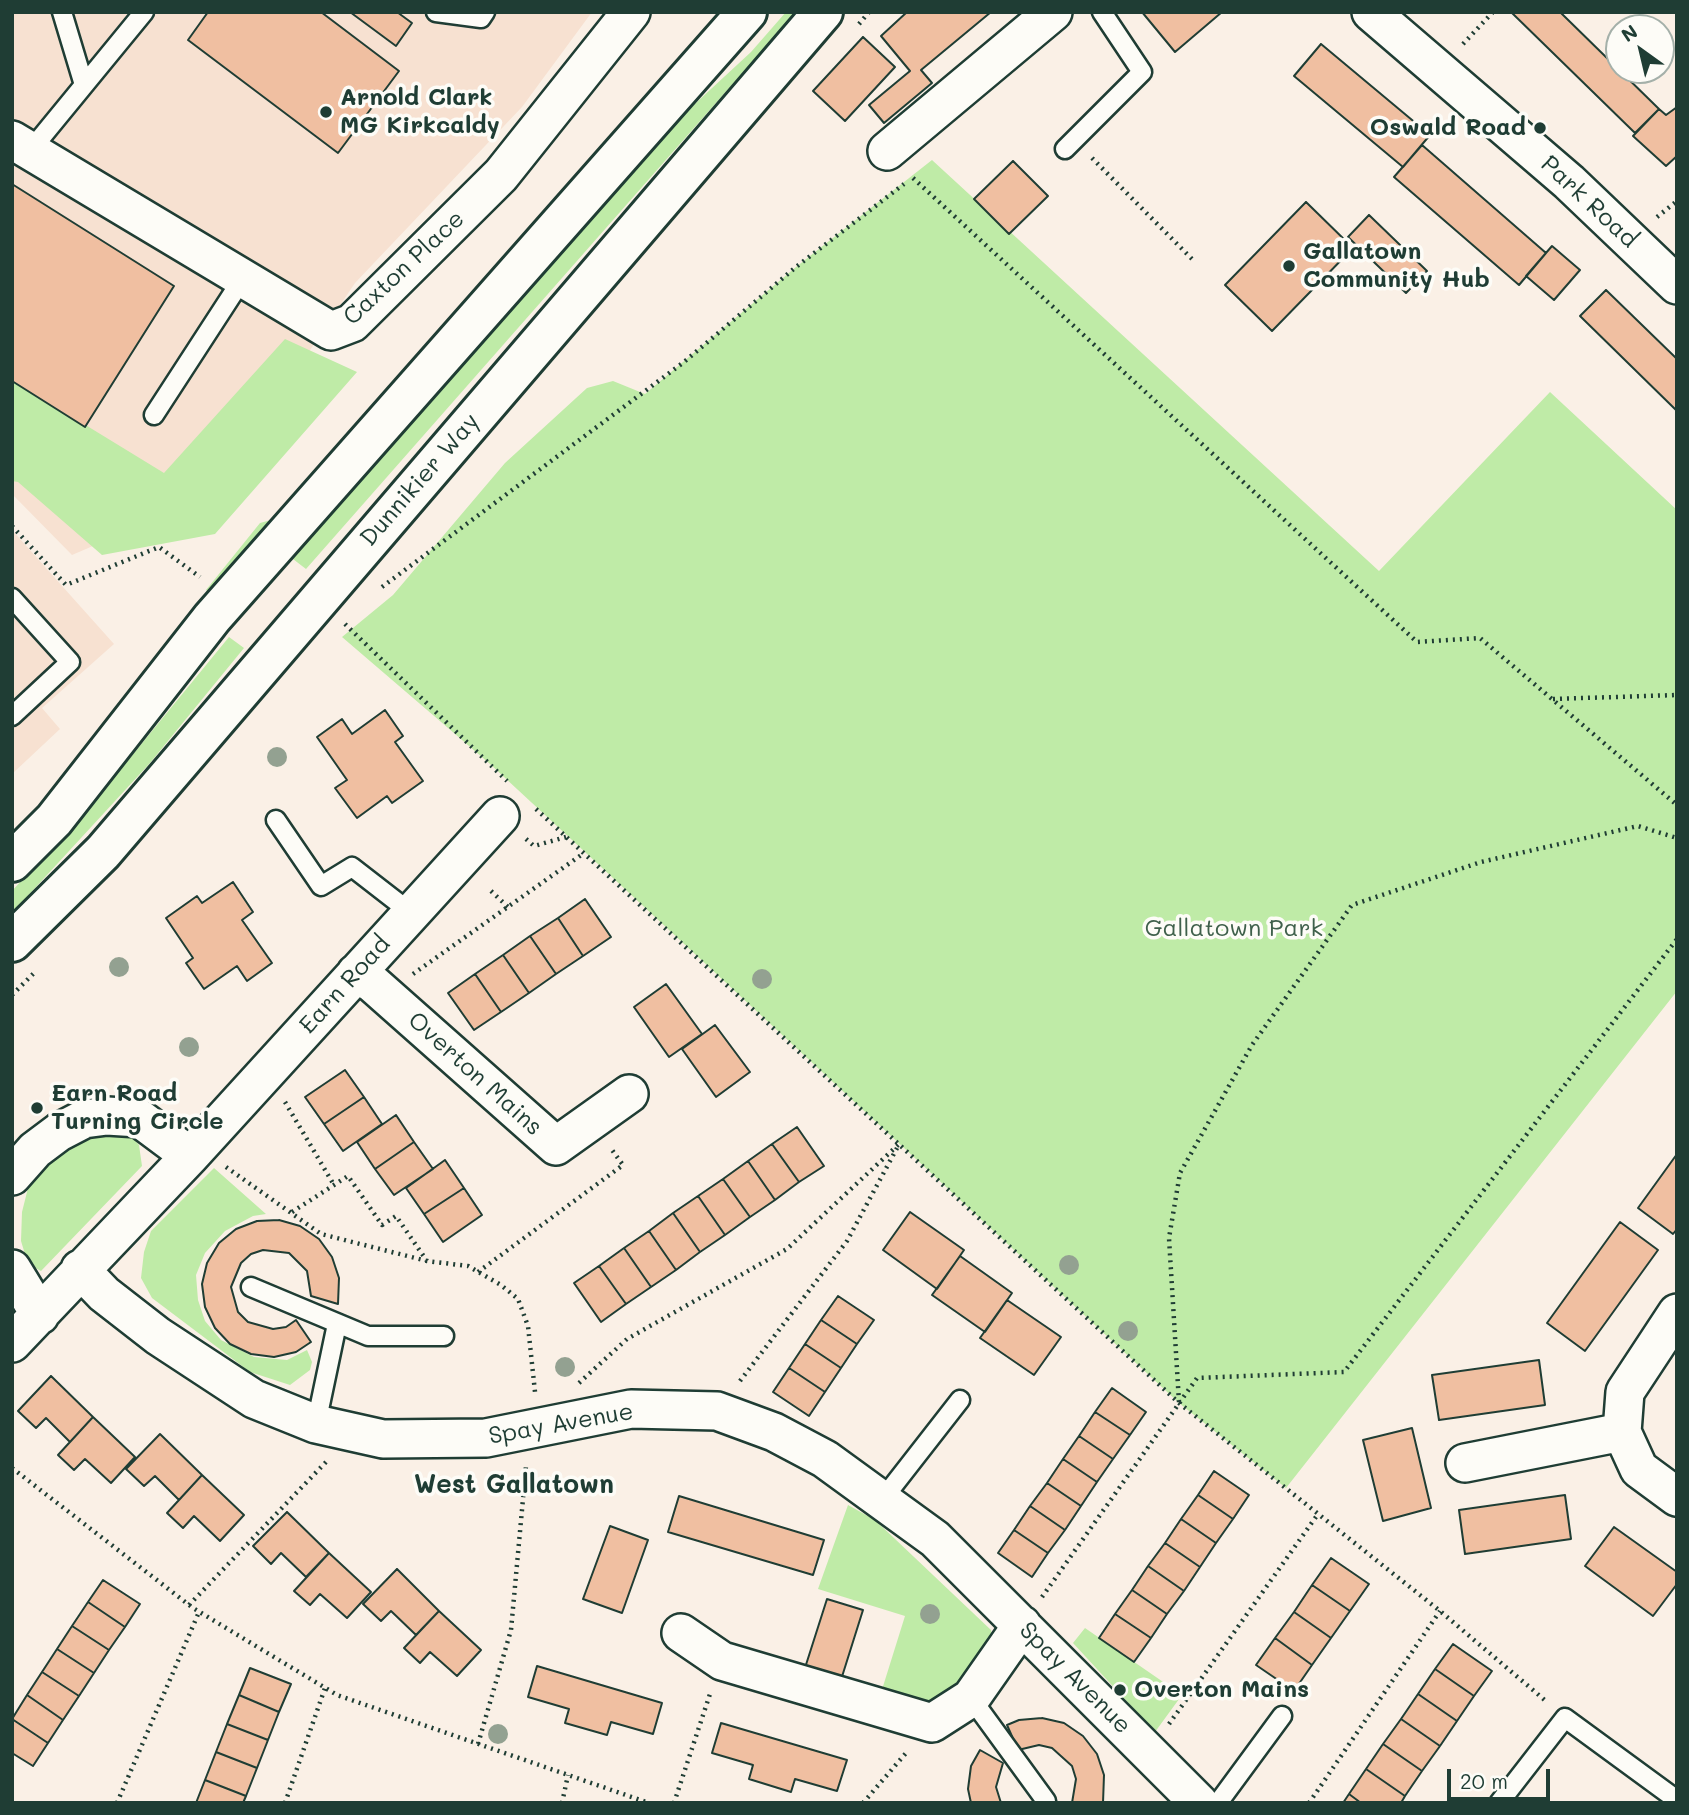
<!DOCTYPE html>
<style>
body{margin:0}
#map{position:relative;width:1689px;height:1815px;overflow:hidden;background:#faf0e6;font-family:Mali,sans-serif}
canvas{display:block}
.frame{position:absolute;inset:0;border:14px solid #1f3d34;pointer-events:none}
.north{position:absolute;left:1605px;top:14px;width:70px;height:70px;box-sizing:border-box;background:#fdfcf7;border:2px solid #a4b0a9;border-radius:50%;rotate:326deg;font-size:19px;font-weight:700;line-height:28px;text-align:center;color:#1f3d34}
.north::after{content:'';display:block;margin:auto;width:24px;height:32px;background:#1f3d34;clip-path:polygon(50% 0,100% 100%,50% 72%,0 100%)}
.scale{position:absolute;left:1447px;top:1769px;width:103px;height:32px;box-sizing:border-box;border:4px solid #1f3d34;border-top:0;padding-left:9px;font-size:21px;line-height:24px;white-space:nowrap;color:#1f3d34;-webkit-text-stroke:5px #fdfcf7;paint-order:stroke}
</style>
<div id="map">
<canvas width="1689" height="1815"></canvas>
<div class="frame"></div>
<div class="north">N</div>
<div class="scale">20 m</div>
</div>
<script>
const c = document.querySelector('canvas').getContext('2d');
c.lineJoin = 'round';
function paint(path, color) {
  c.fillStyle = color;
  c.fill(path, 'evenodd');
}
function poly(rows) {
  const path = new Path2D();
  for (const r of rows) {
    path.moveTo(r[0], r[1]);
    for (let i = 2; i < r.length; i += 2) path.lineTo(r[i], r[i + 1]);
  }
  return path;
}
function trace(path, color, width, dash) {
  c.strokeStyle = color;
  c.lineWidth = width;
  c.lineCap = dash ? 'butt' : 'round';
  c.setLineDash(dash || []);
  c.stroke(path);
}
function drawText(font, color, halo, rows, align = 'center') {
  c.font = font + ' Mali,sans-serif';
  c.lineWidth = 7;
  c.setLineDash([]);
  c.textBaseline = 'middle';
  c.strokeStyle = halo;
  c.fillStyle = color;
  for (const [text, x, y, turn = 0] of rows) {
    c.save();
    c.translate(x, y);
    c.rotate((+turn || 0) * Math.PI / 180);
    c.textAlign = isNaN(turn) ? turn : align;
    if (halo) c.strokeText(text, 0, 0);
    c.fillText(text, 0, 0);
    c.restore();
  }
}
const built = poly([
 [12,12,592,12,522,107,355,283,294,374,163,516,72,555,12,494],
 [12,530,114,644,42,708,60,729,12,774]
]);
const green = poly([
 [786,12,796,12,306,569,289,556,658,138,751,52],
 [932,160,1379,571,1550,392,1677,510,1677,991,1286,1488,1179,1403,490,764,342,637,393,595,505,463,587,388,613,381,645,394,796,267],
 [285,339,357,372,215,534,102,555,18,482,12,481,12,380,164,473],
 [271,520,212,594,206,590,260,523],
 [229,637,244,648,150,763,12,913,12,891,111,781],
 [127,1131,139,1145,142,1166,41,1271,28,1264,21,1241,22,1212,28,1188,40,1164,79,1132],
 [214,1168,266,1214,253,1216,225,1231,205,1253,196,1275,198,1300,205,1321,221,1340,254,1357,287,1360,307,1350,312,1362,310,1370,290,1385,250,1372,152,1298,141,1278,144,1252,151,1231],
 [848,1505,875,1520,991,1630,993,1643,988,1658,933,1707,880,1696,905,1616,818,1589],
 [1085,1628,1182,1695,1155,1732,1073,1643]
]);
const building = poly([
 [208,12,321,12,399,71,338,153,188,40,208,12],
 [350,12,397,12,412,23,396,46,350,12],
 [907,12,991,12,921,70,932,83,884,123,869,105,910,71,881,36,907,12],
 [1142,12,1222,12,1175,52,1142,12],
 [1511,12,1560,12,1659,109,1635,133,1511,12],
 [863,37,895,67,845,121,813,91,863,37],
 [1321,44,1430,135,1403,167,1294,76,1321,44],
 [1677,107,1677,156,1666,166,1633,136,1659,109,1666,115,1677,107],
 [1422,145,1546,253,1519,285,1394,177,1422,145],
 [1013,161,1048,196,1009,234,974,199,1013,161],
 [12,184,174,286,85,427,12,381,12,184],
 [1306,202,1353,248,1272,331,1225,285,1306,202],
 [1369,215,1427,271,1406,293,1348,237,1369,215],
 [1552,246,1580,270,1554,300,1526,276,1552,246],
 [1606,290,1677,359,1677,411,1580,316,1606,290],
 [385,710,403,736,395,742,423,781,392,803,387,796,357,818,335,788,347,780,317,737,342,719,352,734,385,710],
 [233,882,253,912,242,920,272,963,247,981,237,966,204,989,186,963,193,958,166,918,197,896,202,903,233,882],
 [585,899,611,937,583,956,558,918,585,899],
 [558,918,583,956,556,974,530,936,558,918],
 [530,936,556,974,529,993,503,955,530,936],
 [503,955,529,993,501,1012,475,974,503,955],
 [475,974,501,1012,474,1030,448,993,475,974],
 [666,984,702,1034,669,1057,634,1007,666,984],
 [715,1025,750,1072,716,1097,682,1049,715,1025],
 [345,1070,364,1097,324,1124,305,1097,345,1070],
 [364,1097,382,1124,343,1151,324,1124,364,1097],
 [396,1115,414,1142,375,1169,357,1142,396,1115],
 [797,1127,824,1166,799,1182,772,1144,797,1127],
 [414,1142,433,1169,394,1195,375,1169,414,1142],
 [772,1144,799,1182,775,1200,748,1161,772,1144],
 [1677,1154,1677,1229,1673,1234,1638,1208,1677,1154],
 [445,1160,464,1188,424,1214,406,1188,445,1160],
 [748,1161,775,1200,750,1217,723,1179,748,1161],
 [723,1179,750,1217,725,1235,698,1196,723,1179],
 [464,1188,482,1215,443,1242,424,1214,464,1188],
 [698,1196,725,1235,700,1252,673,1213,698,1196],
 [910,1212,964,1250,937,1289,883,1250,910,1212],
 [673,1213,700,1252,676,1270,649,1231,673,1213],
 [279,1220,300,1226,319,1239,332,1257,339,1278,338,1304,311,1296,307,1271,289,1253,263,1250,251,1254,241,1263,231,1287,238,1312,248,1322,273,1329,286,1327,296,1320,311,1342,296,1352,274,1357,251,1354,230,1344,215,1328,205,1307,202,1284,207,1263,219,1243,236,1229,257,1221,279,1220],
 [1620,1222,1658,1250,1585,1351,1547,1323,1620,1222],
 [649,1231,676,1270,651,1287,624,1248,649,1231],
 [624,1248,651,1287,626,1304,599,1266,624,1248],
 [960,1256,1012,1293,985,1332,932,1295,960,1256],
 [599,1266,626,1304,601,1322,574,1283,599,1266],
 [838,1296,874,1320,857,1344,821,1320,838,1296],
 [1007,1300,1061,1337,1034,1375,980,1338,1007,1300],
 [821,1320,857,1344,841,1368,805,1344,821,1320],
 [805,1344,841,1368,825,1392,789,1368,805,1344],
 [1539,1360,1545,1405,1439,1420,1432,1375,1539,1360],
 [789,1368,825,1392,809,1416,773,1392,789,1368],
 [51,1376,93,1417,70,1442,46,1418,36,1428,18,1411,51,1376],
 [1112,1388,1146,1412,1130,1435,1095,1412,1112,1388],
 [1095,1412,1130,1435,1113,1459,1079,1436,1095,1412],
 [93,1417,135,1457,111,1483,85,1459,74,1470,58,1455,93,1417],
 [1412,1428,1431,1508,1383,1521,1363,1440,1412,1428],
 [160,1434,202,1475,179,1500,155,1476,144,1486,126,1469,160,1434],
 [1079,1436,1113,1459,1097,1482,1063,1459,1079,1436],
 [1063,1459,1097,1482,1081,1506,1047,1483,1063,1459],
 [1214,1471,1249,1495,1233,1519,1198,1495,1214,1471],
 [202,1475,244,1515,220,1541,194,1516,183,1528,167,1513,202,1475],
 [1047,1483,1081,1506,1065,1530,1030,1506,1047,1483],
 [1198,1495,1233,1519,1216,1543,1181,1519,1198,1495],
 [1565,1495,1571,1539,1465,1554,1459,1510,1565,1495],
 [679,1496,824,1540,813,1575,668,1532,679,1496],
 [1030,1506,1065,1530,1048,1553,1014,1530,1030,1506],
 [287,1512,329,1553,306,1577,281,1553,271,1564,253,1546,287,1512],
 [1181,1519,1216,1543,1200,1567,1165,1543,1181,1519],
 [610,1526,648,1540,622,1613,583,1599,610,1526],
 [1614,1527,1677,1572,1677,1584,1653,1616,1585,1566,1614,1527],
 [1014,1530,1048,1553,1032,1577,998,1553,1014,1530],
 [1165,1543,1200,1567,1184,1591,1148,1566,1165,1543],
 [329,1553,371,1592,347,1618,320,1594,310,1605,294,1591,329,1553],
 [1331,1558,1369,1584,1350,1611,1312,1585,1331,1558],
 [1148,1566,1184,1591,1167,1614,1132,1590,1148,1566],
 [397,1569,439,1611,416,1635,391,1611,381,1621,363,1604,397,1569],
 [103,1580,140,1604,125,1627,88,1602,103,1580],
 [1312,1585,1350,1611,1331,1638,1294,1612,1312,1585],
 [1132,1590,1167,1614,1151,1638,1115,1614,1132,1590],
 [827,1599,863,1610,840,1683,804,1671,827,1599],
 [88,1602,125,1627,109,1650,72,1626,88,1602],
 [439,1611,481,1650,457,1676,430,1652,420,1663,404,1648,439,1611],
 [1294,1612,1331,1638,1312,1665,1275,1638,1294,1612],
 [1115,1614,1151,1638,1134,1662,1099,1638,1115,1614],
 [72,1626,109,1650,94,1673,57,1649,72,1626],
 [1275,1638,1312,1665,1294,1691,1256,1665,1275,1638],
 [1453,1644,1492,1671,1474,1696,1435,1669,1453,1644],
 [57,1649,94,1673,79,1696,42,1672,57,1649],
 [537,1666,662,1703,653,1734,611,1722,607,1735,565,1723,569,1709,528,1697,537,1666],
 [250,1668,291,1684,279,1712,239,1695,250,1668],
 [1435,1669,1474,1696,1457,1721,1418,1694,1435,1669],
 [42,1672,79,1696,63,1720,27,1695,42,1672],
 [1418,1694,1457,1721,1440,1746,1401,1719,1418,1694],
 [27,1695,63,1720,48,1743,12,1719,27,1695],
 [239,1695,279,1712,268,1740,227,1724,239,1695],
 [1042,1718,1064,1723,1083,1736,1097,1754,1104,1775,1103,1803,1072,1803,1076,1779,1072,1766,1052,1748,1039,1745,1018,1750,1007,1725,1019,1720,1042,1718],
 [12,1719,48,1743,33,1766,12,1753,12,1719],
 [1401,1719,1440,1746,1422,1771,1383,1744,1401,1719],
 [721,1723,847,1760,837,1791,795,1779,791,1792,749,1779,753,1765,712,1753,721,1723],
 [227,1724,268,1740,257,1768,216,1752,227,1724],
 [1383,1744,1422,1771,1405,1796,1366,1769,1383,1744],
 [980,1750,1003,1763,996,1787,1001,1803,971,1803,968,1789,971,1766,980,1750],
 [216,1752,257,1768,246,1796,205,1780,216,1752],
 [1366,1769,1405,1796,1401,1803,1361,1803,1349,1794,1366,1769],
 [205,1780,246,1796,243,1803,196,1803,205,1780],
 [1349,1794,1361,1803,1343,1803,1349,1794]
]);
const path = poly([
 [859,24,869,12],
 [1463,44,1493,12],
 [1092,158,1192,259],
 [913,178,1417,642,1480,638,1677,805],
 [1657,217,1677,201],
 [12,526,66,585,159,547,200,577],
 [382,587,684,362,796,267,904,184],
 [345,624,507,781],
 [1553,699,1677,695],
 [536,809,1179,1403,1440,1611,1547,1702],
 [526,839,534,846,566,837],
 [491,891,508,907],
 [413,974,584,853],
 [12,995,34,973],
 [285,1102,334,1185],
 [226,1167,321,1234,427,1261,468,1266,501,1285,518,1299,528,1326,535,1392],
 [292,1212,348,1176,382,1225,396,1216,427,1261],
 [478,1272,623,1165,612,1150],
 [740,1381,847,1241,897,1148],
 [579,1383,627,1339,787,1249,899,1144],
 [1179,1402,1169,1238,1180,1173,1252,1045,1352,905,1481,862,1638,826,1677,838],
 [12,1468,193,1608,337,1695,649,1803],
 [1042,1597,1197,1378,1344,1372,1677,939],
 [189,1605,326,1462],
 [1169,1724,1318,1514],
 [478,1744,511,1630,526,1466],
 [117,1803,199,1612],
 [285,1803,325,1688],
 [562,1803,568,1775],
 [674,1803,710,1694],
 [863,1803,906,1753],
 [1309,1803,1440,1611]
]);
const lane = poly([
 [62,12,84,85],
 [436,12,481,18,485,12],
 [1065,149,1142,72,1102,12],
 [30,151,144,12],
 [154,415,243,278],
 [12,598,70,662,12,716],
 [276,820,321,886,352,867,410,912],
 [251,1287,368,1336,444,1336],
 [316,1424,337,1324],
 [882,1500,960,1400],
 [971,1698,1046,1801],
 [1218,1803,1282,1716],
 [1499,1803,1565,1718,1677,1800]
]);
const street = poly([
 [1371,12,1569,182,1677,285],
 [12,140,331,331,352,323,501,175,631,12],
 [887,151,1053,12],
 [356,973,372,983,556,1146,629,1094],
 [12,1176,35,1150,59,1132,84,1119,107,1116,139,1118,190,1156],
 [12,1269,40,1315],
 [80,1269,104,1294,158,1336,254,1399,316,1424,383,1439,486,1438,631,1409,717,1411,774,1432,825,1459,935,1539,1199,1803],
 [1677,1313,1625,1392,1622,1432,1639,1469,1677,1497],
 [12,1343,190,1156,500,816],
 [1465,1463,1622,1432],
 [681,1633,722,1661,932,1723,971,1698,1022,1625]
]);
const secondary = poly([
 [12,862,54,820,212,618,747,12],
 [12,942,103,852,823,12]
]);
const trees = [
 [277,757],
 [119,967],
 [762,979],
 [189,1047],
 [1069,1265],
 [1128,1331],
 [565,1367],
 [930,1614],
 [498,1734]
];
const markers = [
 [326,112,7,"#1f3d34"],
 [1540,128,7,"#1f3d34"],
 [1289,266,7,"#1f3d34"],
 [37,1108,7,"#1f3d34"],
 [1120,1690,7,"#1f3d34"]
];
const poiNames = [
 ["Arnold Clark",340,98],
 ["MG Kirkcaldy",340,126],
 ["Oswald Road",1526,128,"right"],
 ["Gallatown",1303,252],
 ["Community Hub",1303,280],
 ["Earn Road",51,1094],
 ["Turning Circle",51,1122],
 ["Overton Mains",1134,1690]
];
const streetNames = [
 ["Park Road",1589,202,43],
 ["Caxton Place",404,268,-43],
 ["Dunnikier Way",420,480,-49],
 ["Earn Road",345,985,-48],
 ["Overton Mains",475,1074,42],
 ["Spay Avenue",561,1424,-10],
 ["Spay Avenue",1075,1678,45]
];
const parkNames = [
 ["Gallatown Park",1234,929]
];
const neighbourhoodNames = [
 ["West Gallatown",514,1485]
];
paint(built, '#f7e1d1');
paint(green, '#bfeba7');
paint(building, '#f0bfa1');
trace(building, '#1f3d34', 2);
trace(lane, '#1f3d34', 23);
trace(street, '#1f3d34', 42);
trace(secondary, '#1f3d34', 44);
trace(path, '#1f3d34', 4.5, [2, 5]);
trace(lane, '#fdfcf7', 18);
trace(street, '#fdfcf7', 37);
trace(secondary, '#fdfcf7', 38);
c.fillStyle = '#93a191';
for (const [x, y] of trees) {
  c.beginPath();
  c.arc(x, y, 10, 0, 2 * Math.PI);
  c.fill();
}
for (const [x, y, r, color] of markers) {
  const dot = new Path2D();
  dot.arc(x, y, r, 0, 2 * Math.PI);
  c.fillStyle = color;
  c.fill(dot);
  trace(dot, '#fdfcf7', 2.5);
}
drawText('bold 24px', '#1f3d34', '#fdfcf7', poiNames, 'left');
drawText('24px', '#1f3d34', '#fdfcf7', streetNames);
drawText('24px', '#3f604b', '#fdfcf7', parkNames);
drawText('bold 26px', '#1f3d34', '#fdfcf7', neighbourhoodNames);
</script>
